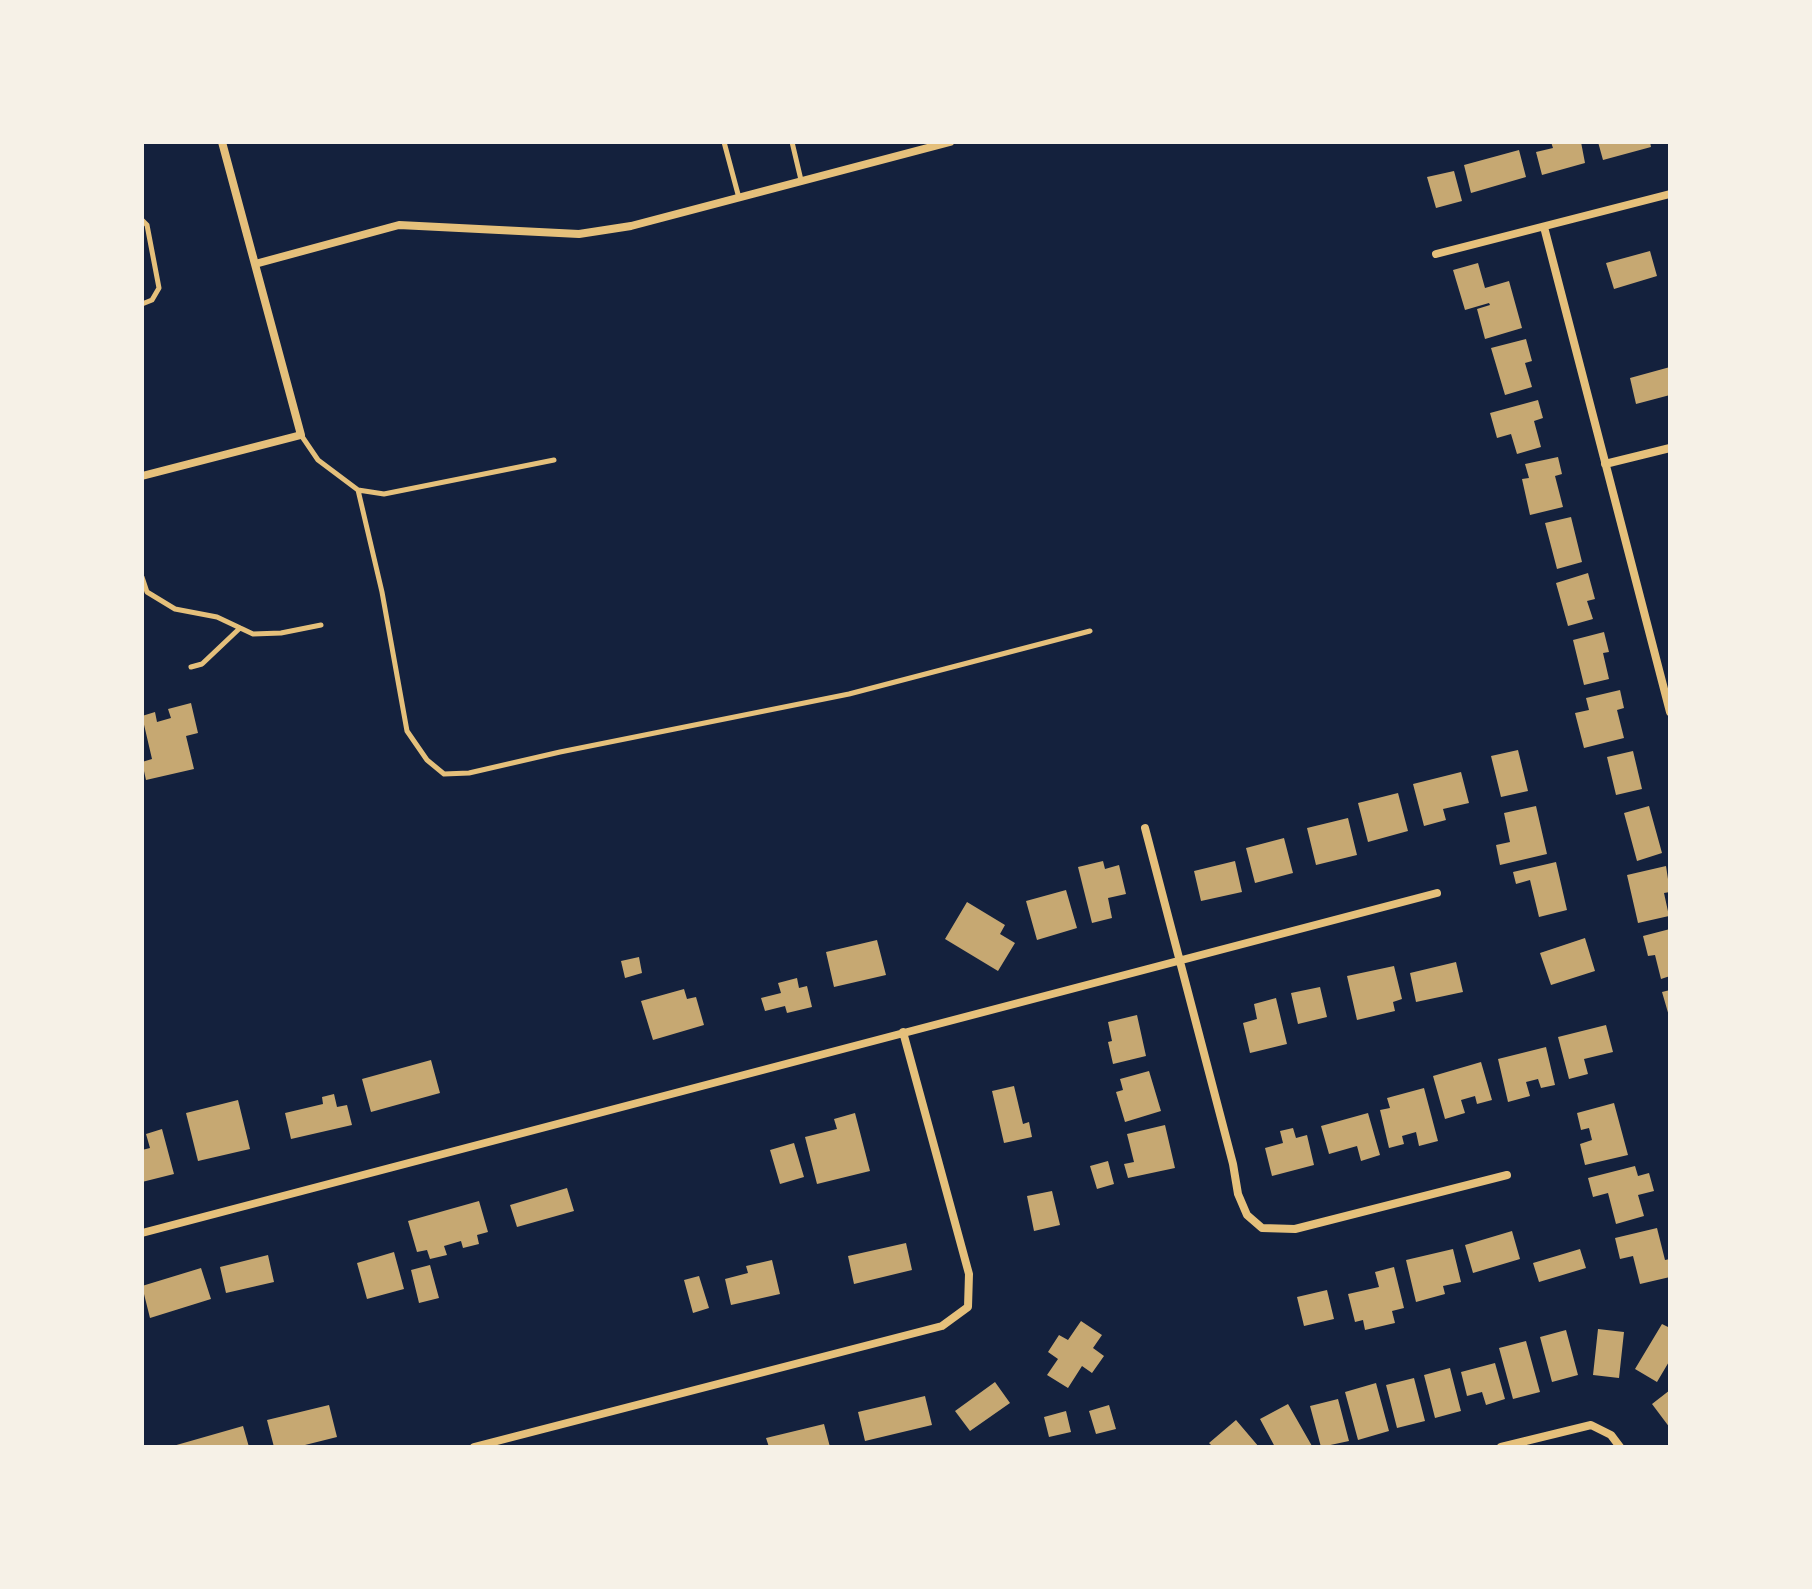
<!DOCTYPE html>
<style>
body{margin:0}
#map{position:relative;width:1812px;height:1589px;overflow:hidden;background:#14213d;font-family:"Sofia Sans Condensed",sans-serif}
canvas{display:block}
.frame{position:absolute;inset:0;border:144px solid #f6f1e7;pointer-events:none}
</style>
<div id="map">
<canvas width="1812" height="1589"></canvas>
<div class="frame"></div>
</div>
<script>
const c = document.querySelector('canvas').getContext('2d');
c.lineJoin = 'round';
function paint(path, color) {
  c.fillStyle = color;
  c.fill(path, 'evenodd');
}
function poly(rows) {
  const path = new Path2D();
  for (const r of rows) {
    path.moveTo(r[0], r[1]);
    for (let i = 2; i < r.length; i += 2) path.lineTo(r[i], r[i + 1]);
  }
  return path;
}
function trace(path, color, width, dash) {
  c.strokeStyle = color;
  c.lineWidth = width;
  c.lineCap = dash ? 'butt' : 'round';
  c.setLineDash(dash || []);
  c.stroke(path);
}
const building = poly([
 [1551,142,1581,142,1585,163,1542,175,1536,152,1553,148],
 [1598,142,1650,142,1651,147,1603,160],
 [1519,150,1526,177,1471,193,1464,165],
 [1454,171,1462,201,1436,208,1427,177],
 [1650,251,1657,276,1614,289,1606,263],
 [1478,263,1485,288,1509,281,1522,328,1485,339,1477,309,1490,305,1489,303,1465,310,1453,270],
 [1526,339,1532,361,1525,363,1532,387,1505,395,1491,348],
 [1670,367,1670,395,1636,404,1630,378],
 [1538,400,1543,418,1534,421,1541,447,1517,454,1511,434,1497,438,1490,413],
 [1558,457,1562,474,1555,476,1563,507,1530,515,1522,479,1529,478,1525,464],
 [1571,517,1582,562,1557,569,1545,523],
 [1588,573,1595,599,1587,601,1593,619,1568,626,1556,583],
 [1604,632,1609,652,1603,653,1609,679,1584,685,1573,640],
 [1620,690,1624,708,1617,710,1624,738,1584,748,1575,713,1589,710,1586,698],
 [191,703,198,733,186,736,194,769,146,780,142,762,152,759,142,716,155,712,157,722,171,718,168,709],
 [1518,750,1528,791,1501,797,1491,756],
 [1633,751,1642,789,1616,795,1607,757],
 [1461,772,1469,803,1443,809,1446,820,1424,826,1413,784],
 [1398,793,1408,831,1368,842,1358,803],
 [1536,806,1547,854,1500,865,1496,845,1510,842,1504,813],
 [1649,806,1662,853,1637,861,1624,813],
 [1348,818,1357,855,1316,865,1307,828],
 [1284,838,1293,873,1255,883,1246,848],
 [1103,861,1105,869,1119,865,1126,894,1108,898,1112,918,1092,923,1078,867],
 [1235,861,1242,892,1201,901,1194,871],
 [1556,862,1567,910,1539,917,1530,880,1516,884,1513,872],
 [1666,866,1670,892,1664,893,1669,916,1638,923,1627,875],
 [1066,890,1077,928,1037,940,1026,901],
 [967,902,1005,925,1000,934,1015,943,998,971,945,939],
 [1670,929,1670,976,1661,979,1655,955,1648,956,1643,936],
 [1585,938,1595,971,1551,985,1540,953],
 [877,940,886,975,834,987,826,952],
 [639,957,642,973,625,978,621,961],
 [1456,962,1463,992,1416,1002,1410,973],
 [1394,966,1402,999,1393,1002,1395,1011,1357,1020,1347,976],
 [797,978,799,988,807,986,812,1007,787,1013,785,1006,765,1011,761,998,781,993,778,983],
 [1320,987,1327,1017,1298,1024,1291,993],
 [684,989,687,999,696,997,704,1025,653,1040,641,1001],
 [1670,990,1670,1016,1669,1016,1662,992],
 [1276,998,1287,1044,1250,1053,1243,1023,1257,1019,1254,1004],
 [1137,1015,1146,1056,1113,1064,1108,1042,1112,1041,1108,1022],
 [1606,1025,1613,1052,1584,1059,1588,1074,1569,1079,1558,1037],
 [1546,1047,1555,1085,1541,1088,1538,1079,1526,1082,1530,1096,1508,1102,1498,1059],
 [431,1060,440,1093,371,1112,362,1079],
 [1481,1062,1492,1100,1477,1104,1475,1096,1461,1100,1465,1113,1445,1119,1433,1076],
 [1149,1071,1161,1111,1125,1122,1116,1092,1123,1090,1120,1079],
 [1014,1086,1023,1124,1029,1122,1032,1137,1004,1143,992,1091],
 [1424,1088,1438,1141,1419,1146,1416,1132,1402,1136,1404,1144,1389,1148,1380,1110,1390,1108,1387,1098],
 [334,1094,337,1107,347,1105,352,1125,291,1139,285,1113,323,1104,322,1097],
 [238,1100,250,1149,198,1161,186,1113],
 [1614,1103,1628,1155,1585,1165,1580,1144,1592,1140,1589,1128,1581,1130,1577,1113],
 [855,1113,870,1171,817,1184,805,1137,837,1129,834,1119],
 [1368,1113,1380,1155,1361,1161,1357,1146,1329,1154,1321,1126],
 [1165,1125,1175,1168,1128,1178,1124,1164,1134,1162,1127,1134],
 [1293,1128,1296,1138,1307,1135,1314,1165,1272,1176,1265,1148,1283,1143,1280,1131],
 [162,1129,174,1174,142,1182,142,1150,150,1148,146,1134],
 [794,1143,804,1177,780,1184,770,1150],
 [1108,1161,1114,1184,1097,1189,1090,1166],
 [1635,1166,1638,1176,1649,1173,1654,1191,1638,1195,1644,1216,1616,1224,1608,1193,1593,1197,1588,1178],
 [567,1188,574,1211,517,1227,510,1205],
 [1052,1191,1060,1225,1034,1231,1027,1196],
 [479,1201,488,1232,477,1235,479,1244,463,1248,461,1241,444,1246,447,1255,430,1259,427,1250,417,1252,408,1221],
 [1657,1228,1665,1260,1670,1259,1670,1277,1640,1284,1633,1256,1620,1259,1615,1238],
 [1512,1231,1520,1259,1473,1273,1465,1245],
 [906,1243,912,1270,854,1284,848,1256],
 [1453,1249,1461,1282,1443,1286,1445,1294,1416,1302,1406,1260],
 [1580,1249,1586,1268,1539,1282,1533,1263],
 [394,1252,404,1289,367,1299,357,1263],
 [268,1255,274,1282,226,1293,220,1267],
 [772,1260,780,1294,731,1305,725,1279,748,1273,746,1266],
 [430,1265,439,1298,419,1303,411,1270],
 [1394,1267,1404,1308,1392,1311,1395,1323,1365,1330,1363,1320,1355,1322,1348,1294,1379,1287,1375,1272],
 [201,1268,211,1299,150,1318,142,1286],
 [699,1276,709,1308,693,1313,684,1280],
 [1327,1290,1334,1319,1304,1326,1297,1297],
 [1081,1321,1102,1335,1093,1348,1104,1356,1092,1373,1082,1366,1068,1388,1047,1375,1058,1359,1048,1352,1059,1335,1068,1340],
 [1662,1324,1670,1328,1670,1360,1657,1382,1635,1369],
 [1598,1329,1624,1332,1619,1378,1593,1375],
 [1566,1330,1578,1375,1552,1382,1540,1337],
 [1526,1341,1540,1392,1513,1399,1499,1348],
 [1495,1363,1505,1399,1486,1405,1482,1392,1467,1396,1461,1372],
 [1450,1368,1461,1411,1435,1418,1424,1375],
 [1414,1378,1425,1421,1397,1428,1386,1385],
 [995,1382,1010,1403,970,1431,955,1411],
 [1376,1383,1389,1431,1358,1440,1345,1392],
 [1670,1390,1670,1428,1652,1404],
 [925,1396,932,1425,865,1441,858,1412],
 [1338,1399,1349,1441,1321,1447,1310,1406],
 [1288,1404,1312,1446,1310,1447,1275,1447,1260,1419],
 [329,1405,337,1437,297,1447,274,1447,267,1420],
 [1109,1405,1116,1429,1096,1434,1089,1411],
 [1066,1411,1071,1432,1049,1437,1044,1417],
 [1236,1420,1259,1447,1213,1447,1209,1443],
 [824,1424,830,1447,769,1447,766,1438],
 [243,1426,249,1447,173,1447,173,1446]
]);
const service = poly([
 [724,142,739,198],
 [792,142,801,180],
 [142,220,147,225,159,288,152,300,142,304],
 [301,435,318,460,358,490,384,494,554,460],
 [358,490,382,592,407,731,427,760,444,774,469,773,560,752,849,694,1090,631],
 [142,577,147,592,175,609,217,617,253,634,281,633,321,625],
 [191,667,202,664,240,628]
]);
const minor = poly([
 [1544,227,1670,712],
 [1436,254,1670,194],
 [255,264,399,225,579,234,631,226,950,142],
 [1605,464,1670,448],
 [142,476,301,435,222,142],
 [1145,828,1233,1164,1238,1194,1247,1215,1262,1228,1295,1229,1507,1175],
 [142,1233,1437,893],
 [474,1447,942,1326,968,1307,969,1274,903,1032],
 [1501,1447,1591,1425,1611,1435,1620,1447]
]);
paint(building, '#c6a872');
trace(service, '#e5c07b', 5);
trace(minor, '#e5c07b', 8);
</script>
